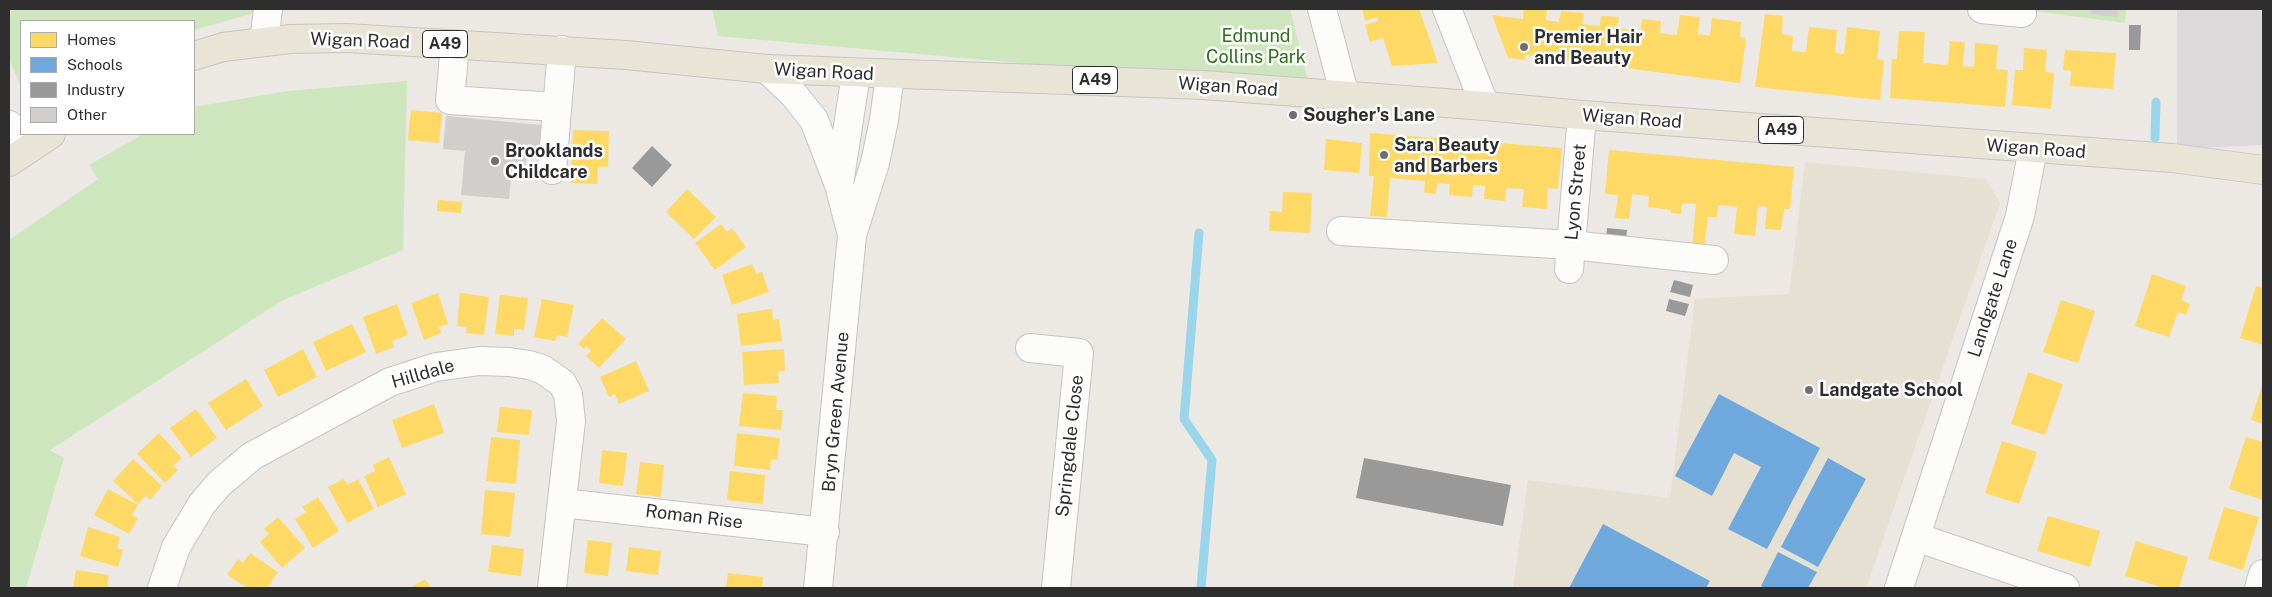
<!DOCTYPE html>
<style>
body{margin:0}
#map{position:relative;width:2272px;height:597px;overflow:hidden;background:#ece8e4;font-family:"Public Sans",sans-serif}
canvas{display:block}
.frame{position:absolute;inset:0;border:10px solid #2e2e2e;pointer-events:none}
.legend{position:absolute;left:20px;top:20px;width:175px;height:115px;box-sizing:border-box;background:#fff;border:1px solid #ababab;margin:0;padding:6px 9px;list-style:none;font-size:15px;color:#2e2e2e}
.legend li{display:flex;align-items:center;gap:10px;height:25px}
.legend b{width:25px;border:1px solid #ababab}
</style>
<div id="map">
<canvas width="2272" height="597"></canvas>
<div class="frame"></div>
<ul class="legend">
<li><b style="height:14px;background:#ffd966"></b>Homes</li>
<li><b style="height:14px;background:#6fa8dc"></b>Schools</li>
<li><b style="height:14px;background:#999"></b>Industry</li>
<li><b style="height:14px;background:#d1cecb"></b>Other</li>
</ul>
</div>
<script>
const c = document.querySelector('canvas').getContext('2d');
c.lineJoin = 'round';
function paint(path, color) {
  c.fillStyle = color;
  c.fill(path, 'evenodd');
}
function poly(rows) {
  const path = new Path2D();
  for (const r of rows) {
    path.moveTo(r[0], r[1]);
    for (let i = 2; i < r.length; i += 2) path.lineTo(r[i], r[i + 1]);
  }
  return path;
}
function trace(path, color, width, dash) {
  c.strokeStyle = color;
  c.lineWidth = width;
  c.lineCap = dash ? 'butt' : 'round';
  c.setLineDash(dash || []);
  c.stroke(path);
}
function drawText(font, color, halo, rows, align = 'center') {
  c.font = font + ' "Public Sans",sans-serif';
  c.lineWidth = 5;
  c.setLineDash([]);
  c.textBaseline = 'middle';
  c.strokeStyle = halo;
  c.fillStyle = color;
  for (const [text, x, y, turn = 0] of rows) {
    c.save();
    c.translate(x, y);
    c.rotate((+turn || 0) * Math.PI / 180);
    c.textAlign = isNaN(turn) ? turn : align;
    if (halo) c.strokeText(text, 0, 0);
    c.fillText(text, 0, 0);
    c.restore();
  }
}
const industrial = poly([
 [2177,9,2263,9,2263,145,2177,149]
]);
const education = poly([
 [1805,162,1986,179,2000,203,1866,588,1513,588,1528,480,1670,498,1695,299,1789,294]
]);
const green = poly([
 [9,9,254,9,254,13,194,30,194,21,21,21,21,86,9,59],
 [712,9,1290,9,1310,89,718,36],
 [2018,9,2126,9,2125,23],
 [407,81,403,250,283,300,50,450,64,458,26,588,9,588,9,240,98,179,89,165,143,134,194,134,194,107,288,91]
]);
const homes = poly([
 [1362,9,1419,9,1438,63,1392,66,1383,38,1370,42,1365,25,1378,21,1377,17,1365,21],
 [1524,9,1547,9,1546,20,1559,22,1561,11,1584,13,1582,24,1600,26,1601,16,1619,17,1617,28,1641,31,1642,19,1661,21,1660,33,1677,35,1680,15,1700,17,1698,34,1710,36,1712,18,1741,22,1740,37,1746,38,1740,83,1526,55,1525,60,1508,58,1492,15,1523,19],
 [1765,14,1783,16,1782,34,1793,36,1792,51,1806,52,1809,27,1837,30,1835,53,1844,54,1847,27,1880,31,1877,59,1884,60,1880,100,1755,87],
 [1899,31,1925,32,1923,63,1948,65,1950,41,1965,42,1963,66,1974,67,1975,43,1998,45,1996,69,2008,70,2005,107,1890,98,1892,59,1897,59],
 [2024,48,2047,50,2045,72,2054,73,2051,109,2012,105,2015,70,2023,70],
 [2065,50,2116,53,2113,89,2070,86,2071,71,2063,70],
 [411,110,442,113,439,143,408,140],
 [573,130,609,131,608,167,598,167,597,184,571,183],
 [1370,133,1562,148,1558,189,1548,188,1547,209,1522,207,1524,189,1506,188,1505,201,1484,199,1485,186,1473,185,1472,197,1449,195,1450,184,1437,183,1436,194,1424,193,1425,181,1390,178,1387,217,1370,216,1374,176,1369,176],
 [1326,139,1362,143,1359,173,1324,170],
 [1609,150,1794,167,1790,209,1784,209,1781,230,1765,229,1767,207,1758,206,1755,236,1734,234,1737,207,1718,205,1717,217,1708,217,1704,250,1692,249,1696,204,1682,203,1681,214,1671,213,1671,210,1648,207,1649,196,1632,194,1629,219,1615,218,1618,195,1605,194],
 [687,189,716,217,694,239,666,212],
 [1283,192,1312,193,1310,233,1269,231,1270,211,1282,212],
 [438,200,462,202,461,213,437,211],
 [721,224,727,232,732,228,746,247,715,270,695,243],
 [752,264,756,274,762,272,769,292,732,305,722,275],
 [2152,274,2186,286,2181,300,2190,304,2186,315,2178,312,2169,337,2135,326],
 [2256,286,2263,288,2263,345,2240,338],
 [438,293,448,324,439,327,441,333,424,340,411,303],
 [460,293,489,297,484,335,466,333,467,327,457,326],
 [500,295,528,298,524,330,514,329,514,336,495,334],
 [542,299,574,305,567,337,557,335,555,341,534,337],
 [2061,300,2095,311,2078,363,2043,352],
 [397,304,408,335,392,341,394,347,376,354,363,317],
 [772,309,773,320,779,319,782,341,741,346,737,314],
 [602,318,626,339,599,368,586,356,591,351,586,346,584,349,578,344],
 [352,324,366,352,326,371,313,342],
 [303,349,317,377,278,397,264,370],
 [784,349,785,371,778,371,779,383,744,385,742,352],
 [636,361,649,391,619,404,615,394,609,397,600,377],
 [2028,372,2063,384,2045,435,2011,424],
 [246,379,263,406,226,430,208,403],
 [2263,382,2263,424,2251,420],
 [743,393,777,396,776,410,783,410,781,430,739,426],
 [434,404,444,433,402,448,392,420],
 [500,407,532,410,529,435,497,432],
 [196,409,217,438,191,457,170,428],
 [159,433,182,458,173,466,178,470,165,483,137,454],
 [737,433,780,438,777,460,771,459,770,470,734,466],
 [491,437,520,440,516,484,486,481],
 [2246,437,2263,442,2263,500,2229,489],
 [2002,441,2037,452,2019,504,1985,493],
 [602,450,627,453,623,486,599,483],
 [389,457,406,494,378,507,364,476,375,471,373,465],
 [133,459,162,486,150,500,146,495,138,504,113,481],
 [640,462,664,465,661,497,636,494],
 [730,471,765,475,763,504,727,500],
 [344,479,347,485,358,479,374,509,347,523,328,487],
 [108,489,138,505,132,515,138,518,129,534,94,515],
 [485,490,515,493,510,537,481,534],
 [318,497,339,531,313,548,295,519,306,512,302,507],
 [2224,507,2259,517,2243,570,2208,559],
 [2048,516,2100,531,2090,567,2037,551],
 [278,517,305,548,282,568,260,542,269,534,264,529],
 [88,527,120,537,117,548,123,550,118,567,80,556],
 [588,540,612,543,608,576,584,573],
 [2136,541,2188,557,2179,588,2165,588,2125,576],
 [492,545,524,549,521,576,488,572],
 [629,547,661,551,658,575,626,571],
 [250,553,278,572,267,588,248,588,227,575,238,559,243,563],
 [76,570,109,575,107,588,73,588],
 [728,573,763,577,762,588,726,588],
 [425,579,431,588,410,588]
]);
const schools = poly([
 [1719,394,1820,448,1767,549,1728,529,1761,467,1734,453,1712,496,1675,476],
 [1828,458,1866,479,1818,567,1781,547],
 [1603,524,1710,581,1706,588,1569,588],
 [1778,552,1817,572,1808,588,1765,588,1761,586]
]);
const industry = poly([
 [2129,25,2141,25,2140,50,2129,50],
 [652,146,672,165,652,187,632,168],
 [1607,228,1627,230,1626,242,1606,240],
 [1674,280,1693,285,1690,297,1670,292],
 [1669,299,1689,304,1685,316,1666,311],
 [1364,458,1511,485,1503,526,1356,498]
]);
const stream = poly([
 [2155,138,2156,102],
 [1199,233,1184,419,1212,460,1201,588]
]);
const building = poly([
 [2091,9,2118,9,2118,17,2090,14],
 [446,116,552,126,549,153,527,151,525,171,512,170,509,199,461,195,465,151,443,149]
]);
const minor = poly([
 [1322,9,1345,96],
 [1447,9,1485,106],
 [1982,9,2022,13],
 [264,42,268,9],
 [455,45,450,100,556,107],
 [767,69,795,96,814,120,839,185,852,235],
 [9,125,22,153],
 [552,170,562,50],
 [840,178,856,74],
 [1341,231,1571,245,1714,260],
 [1569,269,1582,115],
 [1030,348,1079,353,1056,588],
 [562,503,825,532],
 [1916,537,2065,588],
 [162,588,176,547,202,504,219,484,252,456,390,382,436,367,480,361,509,362,529,365,542,369,562,383,568,394,571,421,552,588],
 [818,588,852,235,875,163,884,120,890,75],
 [1899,588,2020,216,2033,149],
 [2259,588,2263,574]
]);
const major = poly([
 [194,56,223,47,290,39,347,38,626,55,767,69,1203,85,1485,106,1582,115,2172,158,2263,170],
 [9,162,51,134]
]);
const markers = [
 [1524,47,5,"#706f6e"],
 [1293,115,5,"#706f6e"],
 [1384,155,5,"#706f6e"],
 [495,161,5,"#706f6e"],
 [1809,390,5,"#706f6e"]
];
const shields = [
 [445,44,45],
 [1095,80,45],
 [1781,130,45]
];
const shieldNames = [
 ["A49",445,44],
 ["A49",1095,80],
 ["A49",1781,130]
];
const parkNames = [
 ["Edmund",1256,36],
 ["Collins Park",1256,57]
];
const poiNames = [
 ["Premier Hair",1534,37],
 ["and Beauty",1534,58],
 ["Sougher's Lane",1303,115],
 ["Sara Beauty",1394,145],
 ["and Barbers",1394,166],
 ["Brooklands",505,151],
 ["Childcare",505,172],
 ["Landgate School",1819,390]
];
const streetNames = [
 ["Wigan Road",360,41,2],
 ["Wigan Road",824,72,3],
 ["Wigan Road",1228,87,4],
 ["Wigan Road",1632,119,4],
 ["Wigan Road",2036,149,4],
 ["Lyon Street",1576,192,-85],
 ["Landgate Lane",1993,298,-72],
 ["Hilldale",423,374,-16],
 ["Bryn Green Avenue",836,412,-85],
 ["Springdale Close",1070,446,-84],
 ["Roman Rise",694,517,7]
];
paint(industrial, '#dcd9db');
paint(education, '#e6e0d3');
paint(green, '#cee6be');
paint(homes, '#ffd966');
paint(schools, '#6fa8dc');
paint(industry, '#999');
trace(stream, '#99d6ec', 9);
paint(building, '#d1cecb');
trace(minor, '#c5c4c5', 30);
trace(major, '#c6c5c4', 30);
trace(minor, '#fcfcfb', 28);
trace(major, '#e8e4d6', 28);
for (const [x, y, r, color] of markers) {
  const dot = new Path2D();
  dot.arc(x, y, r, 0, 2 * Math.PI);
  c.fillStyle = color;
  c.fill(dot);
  trace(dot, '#fff', 2);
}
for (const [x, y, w] of shields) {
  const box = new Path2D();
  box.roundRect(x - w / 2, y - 13.5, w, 27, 4);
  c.fillStyle = '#fff';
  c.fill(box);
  trace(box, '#2e2e2e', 1);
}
drawText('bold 16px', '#2e2e2e', null, shieldNames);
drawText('18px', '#2c6e1b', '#fff', parkNames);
drawText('bold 18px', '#2e2e2e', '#fff', poiNames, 'left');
drawText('18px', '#2e2e2e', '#fff', streetNames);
</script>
